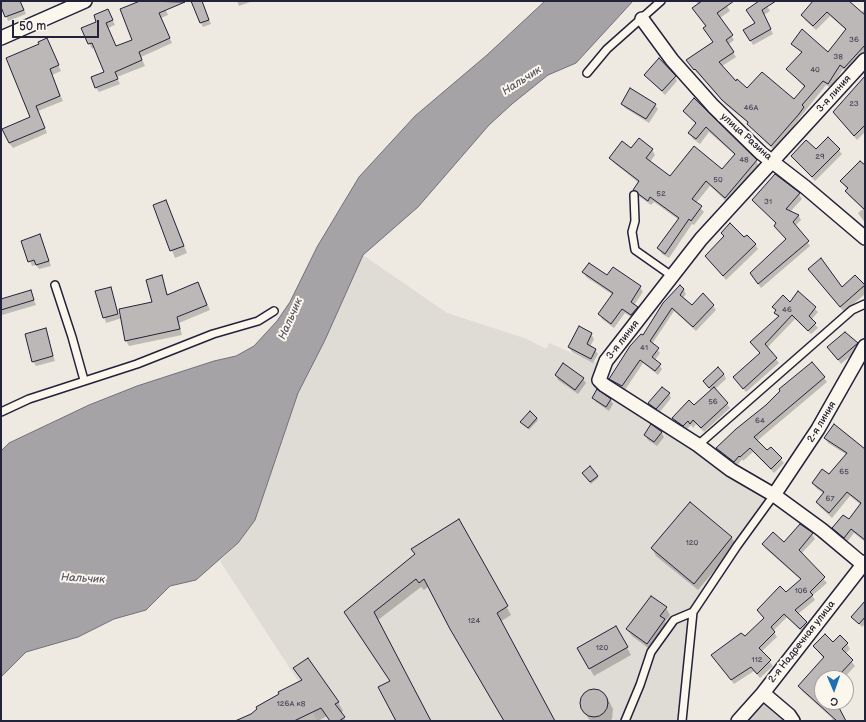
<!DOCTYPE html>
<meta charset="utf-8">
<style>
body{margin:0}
#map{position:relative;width:866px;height:722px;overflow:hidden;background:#eeeae2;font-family:"Balsamiq Sans",sans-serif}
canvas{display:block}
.frame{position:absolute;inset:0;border:2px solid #22223b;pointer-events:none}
.north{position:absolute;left:814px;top:670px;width:40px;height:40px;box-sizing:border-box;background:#fbf7ec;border:1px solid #a4a2a5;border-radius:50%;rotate:178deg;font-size:11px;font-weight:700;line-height:16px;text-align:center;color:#22223b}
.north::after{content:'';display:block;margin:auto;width:14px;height:18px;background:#1f6fb2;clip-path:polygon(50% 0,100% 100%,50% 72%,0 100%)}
.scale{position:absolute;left:12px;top:20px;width:87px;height:18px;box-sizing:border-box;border:2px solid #22223b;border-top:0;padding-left:5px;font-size:12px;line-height:14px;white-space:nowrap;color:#22223b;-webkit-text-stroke:3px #fbf7ec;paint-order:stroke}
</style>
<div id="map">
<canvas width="866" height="722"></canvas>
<div class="frame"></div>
<div class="north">С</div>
<div class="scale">50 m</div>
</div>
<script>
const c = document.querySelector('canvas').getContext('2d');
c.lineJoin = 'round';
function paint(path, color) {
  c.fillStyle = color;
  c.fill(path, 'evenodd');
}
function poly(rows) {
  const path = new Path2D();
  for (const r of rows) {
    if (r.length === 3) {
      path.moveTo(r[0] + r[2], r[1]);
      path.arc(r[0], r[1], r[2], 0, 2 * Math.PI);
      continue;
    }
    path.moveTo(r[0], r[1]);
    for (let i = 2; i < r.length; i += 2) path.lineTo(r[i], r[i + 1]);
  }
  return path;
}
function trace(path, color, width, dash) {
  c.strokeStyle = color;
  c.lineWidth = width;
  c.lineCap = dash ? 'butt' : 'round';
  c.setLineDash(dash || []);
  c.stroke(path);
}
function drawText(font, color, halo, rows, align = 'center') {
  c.font = font + ' "Balsamiq Sans",sans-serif';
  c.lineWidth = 4;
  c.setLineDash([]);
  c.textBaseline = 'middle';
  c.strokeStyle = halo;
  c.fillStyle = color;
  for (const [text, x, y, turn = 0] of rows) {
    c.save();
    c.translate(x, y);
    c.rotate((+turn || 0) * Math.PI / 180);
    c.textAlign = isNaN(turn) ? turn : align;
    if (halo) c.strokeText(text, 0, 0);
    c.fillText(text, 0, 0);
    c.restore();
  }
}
const built = poly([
 [363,255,447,313,527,339,546,349,549,343,590,361,604,364,599,380,774,495,693,612,682,721,317,721,300,684,220,561,238,543,255,520,298,393,325,340]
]);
const green = poly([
 [763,693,793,721,738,721]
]);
const water = poly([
 [545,1,633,1,576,63,548,75,512,104,489,125,418,207,363,255,325,340,298,393,255,520,238,543,196,580,170,586,146,610,114,619,78,637,26,652,1,677,1,451,9,443,89,405,137,386,214,361,236,356,254,346,277,321,290,302,317,247,359,177,415,116,487,55,545,1]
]);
const shadow = poly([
 [1,1,20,1,26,14,8,21],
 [143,1,162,1,168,15,161,18,172,43,141,57,145,66,117,77,105,72,95,47,92,49,82,29,111,16,115,25,108,28,116,47,133,40,121,10],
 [198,1,201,1,203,4,211,24,203,27,201,23],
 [237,1,253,1,239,6],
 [696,1,723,1,727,6,730,11,720,18,734,40,728,45,736,57,722,66,736,82,747,90,794,101,805,88,787,69,802,53,793,44,828,54,846,30,830,16,816,30,805,20,802,15,814,1,847,1,861,13,865,9,865,52,847,72,843,69,831,88,826,85,774,150,751,128,748,123,726,105,690,65,714,43,706,27,696,13,698,5],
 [761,1,764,1,770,11,764,15,773,34,753,45,745,30,756,24],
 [49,45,61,71,52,75,63,101,38,111,47,133,13,148,9,143,31,118],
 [645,75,675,77,677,81,665,95],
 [865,78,865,132,857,140,834,112],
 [118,80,120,84,99,92,96,88],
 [622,104,655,105,658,109,649,123,625,108],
 [685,111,756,161,759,166,728,203,710,186,696,203,704,212,694,225,692,224,669,258,662,254,659,248,679,220,654,202,651,205,637,195,634,190,639,183,614,163,610,158,632,150,639,140,652,150,655,155,650,162,671,177,722,170,735,155,709,132,700,144,693,139,690,133,696,124],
 [828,138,842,154,815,181,792,156,816,150],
 [865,167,865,223,858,213,863,209,849,196,846,191,848,190,841,182],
 [775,175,799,194,802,199,790,212,799,216,801,220,795,226,810,246,761,288,754,278,787,240,778,230,775,226,777,224,753,200],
 [166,201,187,253,175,258,154,206],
 [722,233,744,239,755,244,758,249,726,280,707,256,724,237],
 [40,235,51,266,39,269,36,265,32,266,22,241],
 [809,269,842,289,864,285,865,294,844,312],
 [584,272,607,276,640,287,643,292,634,305,640,312,634,319,625,313,614,328,602,319,600,314,613,295,586,277],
 [161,277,168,295,198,283,210,310,179,323,182,335,129,346,126,341,122,318,106,323,97,292,111,288,119,316,121,316,153,303],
 [683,289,686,294,683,298,692,307,713,306,716,310,696,331,674,311,652,344,660,353,655,360,662,369,658,375,643,363,625,390,612,383,610,379],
 [30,291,36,305,2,315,1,300],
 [799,293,818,312,811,320,818,328,811,334,795,319,767,348,779,363,746,392,734,377,761,354,751,343,778,317,774,307,790,303],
 [45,329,55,361,36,366,33,361],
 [591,334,594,339,590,347,595,350,598,354,593,363,572,352,569,347],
 [857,343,860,348,841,364,828,347],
 [724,374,726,379,715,389,730,408,704,432,696,424,693,428,691,425,686,430,675,423,673,418,694,406,711,391,704,381],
 [556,375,583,379,586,383,578,394,558,380],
 [824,378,827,382,757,441,767,451,771,448,784,463,774,473,753,452,743,461,742,459,737,466,720,453,717,449,767,406],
 [597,391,611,400,613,404,609,411,596,402,593,398],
 [669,394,671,398,659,413,652,407,649,403],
 [537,418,538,420,529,430,522,422],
 [661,432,664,437,657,446,648,440,645,435],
 [825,438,865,450,865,542,854,533,847,542,836,533,833,528,849,521,861,505,850,496,832,518,820,507,817,502,824,494,816,488,813,483,829,476,847,455,828,443],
 [584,475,597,476,598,478,591,484],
 [690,503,732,538,736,545,698,590,656,556,652,548],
 [458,520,511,615,500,622,554,721,505,721,429,586,424,590,421,587,378,620,431,721,392,721,396,719,391,681,350,621,415,555,412,549],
 [812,534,815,539,801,554,827,583,812,596,815,600,798,614,809,627,803,633,787,617,773,631,777,637,761,652,773,666,760,678,754,671,734,684,712,656,745,637,764,619,758,610,786,593,801,580,766,549,763,545,784,543],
 [865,602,865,624,862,627,852,617],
 [666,608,670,615,665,622,668,627,651,650,632,636,627,629],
 [616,628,631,655,594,676,578,648],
 [833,643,847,644,850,649,845,654,855,666,844,678,842,676,840,678,822,678,822,702,841,702,838,707,846,721,829,721,833,719,802,691,799,686,824,659,814,647],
 [294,669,338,702,343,711,340,713,346,721,330,721,327,716,318,721,242,721,302,681],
 [590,690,601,691,608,699,613,709,612,719,610,721,591,721,588,718,582,708,582,697]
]);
const building = poly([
 [1,1,20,1,24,10,5,17,1,7,1,1],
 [140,1,185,2,159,13,170,38,139,52,142,60,115,72,118,79,95,88,91,77,104,72,92,43,88,44,81,28,96,22,94,15,108,9,113,20,106,23,116,46,132,40,120,9,140,1],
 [191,1,202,1,209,20,200,23,191,1],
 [702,1,734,1,717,13,733,35,726,40,734,52,719,62,736,81,737,79,747,88,762,72,794,99,805,86,786,69,802,52,791,44,802,29,828,52,846,29,827,12,813,26,801,15,813,1,849,1,865,15,865,45,844,68,840,65,828,84,823,81,802,105,804,107,799,114,771,146,747,124,748,122,722,100,695,69,694,70,686,60,713,42,703,28,706,26,692,8,702,1],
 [759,1,776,1,762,10,771,29,750,41,743,30,755,23,746,10,759,1],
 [47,38,59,65,50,69,60,96,36,106,45,128,9,143,2,129,30,117,6,58,39,44,38,42,47,38],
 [659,58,676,76,662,91,644,75,659,58],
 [865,76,865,125,854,136,833,112,865,76],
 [630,88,656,104,646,119,621,104,630,88],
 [694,98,757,160,725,198,706,181,692,199,702,206,691,221,689,219,665,254,657,248,679,218,650,197,648,201,633,190,639,181,609,158,622,141,631,148,639,138,653,149,646,158,670,176,694,146,722,169,735,154,706,127,696,139,688,133,696,123,683,111,694,98],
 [828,137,840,149,812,177,791,156,806,140,816,149,828,137],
 [860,161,865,165,865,210,845,191,848,188,840,181,860,161],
 [775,174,800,193,786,209,799,215,793,222,809,241,758,284,750,273,786,239,774,226,776,223,752,200,775,174],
 [166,200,184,246,170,251,153,205,166,200],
 [730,223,744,237,747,235,756,244,723,276,705,256,724,236,721,233,730,223],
 [40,234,49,261,36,265,34,260,28,262,21,241,40,234],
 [821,258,842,287,855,275,865,285,840,307,808,269,821,258],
 [589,263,607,275,613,267,641,286,631,302,638,307,631,315,622,309,611,324,598,314,613,293,582,272,589,263],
 [162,275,167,295,198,282,207,305,177,317,180,329,125,341,119,309,152,302,146,280,162,275],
 [680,285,684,289,680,295,692,305,703,293,714,305,693,327,672,308,650,341,659,348,652,357,661,364,655,371,640,360,622,386,609,379,630,346,641,334,643,335,663,303,680,285],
 [111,287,118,314,103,318,95,291,111,287],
 [31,290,34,300,1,310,1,299,31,290],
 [798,291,816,307,809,316,816,323,808,331,792,315,765,344,777,358,743,389,733,377,760,353,750,342,779,316,774,313,776,310,772,307,783,295,790,302,798,291],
 [579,326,592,333,587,344,596,349,591,359,568,347,579,326],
 [46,328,53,356,32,362,25,334,46,328],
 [845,332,858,343,838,360,827,347,845,332],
 [812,362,825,377,754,437,767,450,771,447,782,458,771,469,750,448,740,457,739,456,734,462,716,448,736,429,766,405,780,391,779,389,812,362],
 [563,363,584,378,575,390,555,375,563,363],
 [718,367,724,374,709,388,703,381,718,367],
 [662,387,670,393,656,409,648,403,662,387],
 [714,387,728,403,701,428,693,420,690,424,688,421,683,426,672,418,689,400,694,405,714,387],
 [597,389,611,399,606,407,592,398,597,389],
 [530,411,537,418,528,428,520,422,530,411],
 [651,424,662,432,654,442,644,435,651,424],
 [834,424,865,449,865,540,851,529,844,538,832,528,843,515,849,519,861,503,847,492,829,513,816,502,824,492,812,483,822,469,829,474,847,453,824,438,834,424],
 [590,466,598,476,590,482,582,473,590,466],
 [690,502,732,537,694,584,651,548,690,502],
 [459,519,508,606,497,613,555,721,504,721,450,629,424,579,419,583,416,579,374,612,431,721,396,721,378,687,390,681,344,612,415,554,411,549,459,519],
 [800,524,813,533,799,550,825,577,810,592,813,595,795,610,807,622,800,629,784,614,771,627,775,632,759,648,771,660,757,674,751,667,731,680,711,655,741,633,745,636,764,618,757,610,780,586,786,592,801,579,762,544,773,532,784,542,800,524],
 [651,596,667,607,660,616,665,619,647,644,626,629,651,596],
 [865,601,865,617,859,624,851,617,865,601],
 [616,626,628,647,589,669,577,648,616,626],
 [825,634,833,642,840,635,848,643,842,649,853,660,841,673,839,671,832,678,822,678,822,702,836,702,846,721,837,721,798,686,824,657,813,646,825,634],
 [308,658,339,702,335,704,345,717,339,721,330,721,321,708,294,721,235,721,251,714,257,709,256,707,279,694,278,692,302,680,293,668,308,658],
 [594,703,14]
]);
const service = poly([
 [587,73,607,49,661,1],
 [634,195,635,221,632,232,635,250,672,276],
 [55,285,72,337,84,380],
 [1,412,29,399,137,364,213,334,258,321,274,311],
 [698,445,852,310,865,304],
 [625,721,640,685,651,652,674,620,693,612],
 [682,721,693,612,737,546,774,495]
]);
const minor = poly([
 [642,19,672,60,713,106,761,153,805,187,865,238],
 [1,38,85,1],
 [865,60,701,239,606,361,599,380,604,385,698,445,731,470,774,495,822,530,865,566],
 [774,495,818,429,865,346],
 [763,693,789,715,793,721],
 [738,721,763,693,865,562]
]);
const numberNames = [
 ["36",854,40],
 ["38",838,57],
 ["40",815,70],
 ["23",854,104],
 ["46А",751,108],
 ["29",820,157],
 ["48",744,160],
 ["50",718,180],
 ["52",661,194],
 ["31",768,202],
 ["46",787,310],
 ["41",644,348],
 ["56",713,402],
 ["64",760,421],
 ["65",844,472],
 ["67",830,499],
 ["120",692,543],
 ["106",801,591],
 ["124",474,621],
 ["120",602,648],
 ["112",757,660],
 ["126А к8",291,704]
];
const streetNames = [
 ["3-я линия",834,94,-48],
 ["улица Разина",746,137,42],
 ["3-я линия",623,340,-52],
 ["2-я линия",822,422,-59],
 ["2-я Надречная улица",802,642,-52]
];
const waterNames = [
 ["Нальчик",522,81,-33],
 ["Нальчик",291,319,-66],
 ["Нальчик",83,579,3]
];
paint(built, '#dfdbd5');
paint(green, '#d0cdc9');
paint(water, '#a6a3a7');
trace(water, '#716f7c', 1);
paint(shadow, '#0003');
paint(building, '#bcb8b8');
trace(building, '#22223b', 1);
trace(service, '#22223b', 10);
trace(minor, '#22223b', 16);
trace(service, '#fbf7ec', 7);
trace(minor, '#fbf7ec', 13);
drawText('8px', '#48485a', null, numberNames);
drawText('10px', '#22223b', '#fbf7ec', streetNames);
drawText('italic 11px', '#575666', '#fbf7ec', waterNames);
</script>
